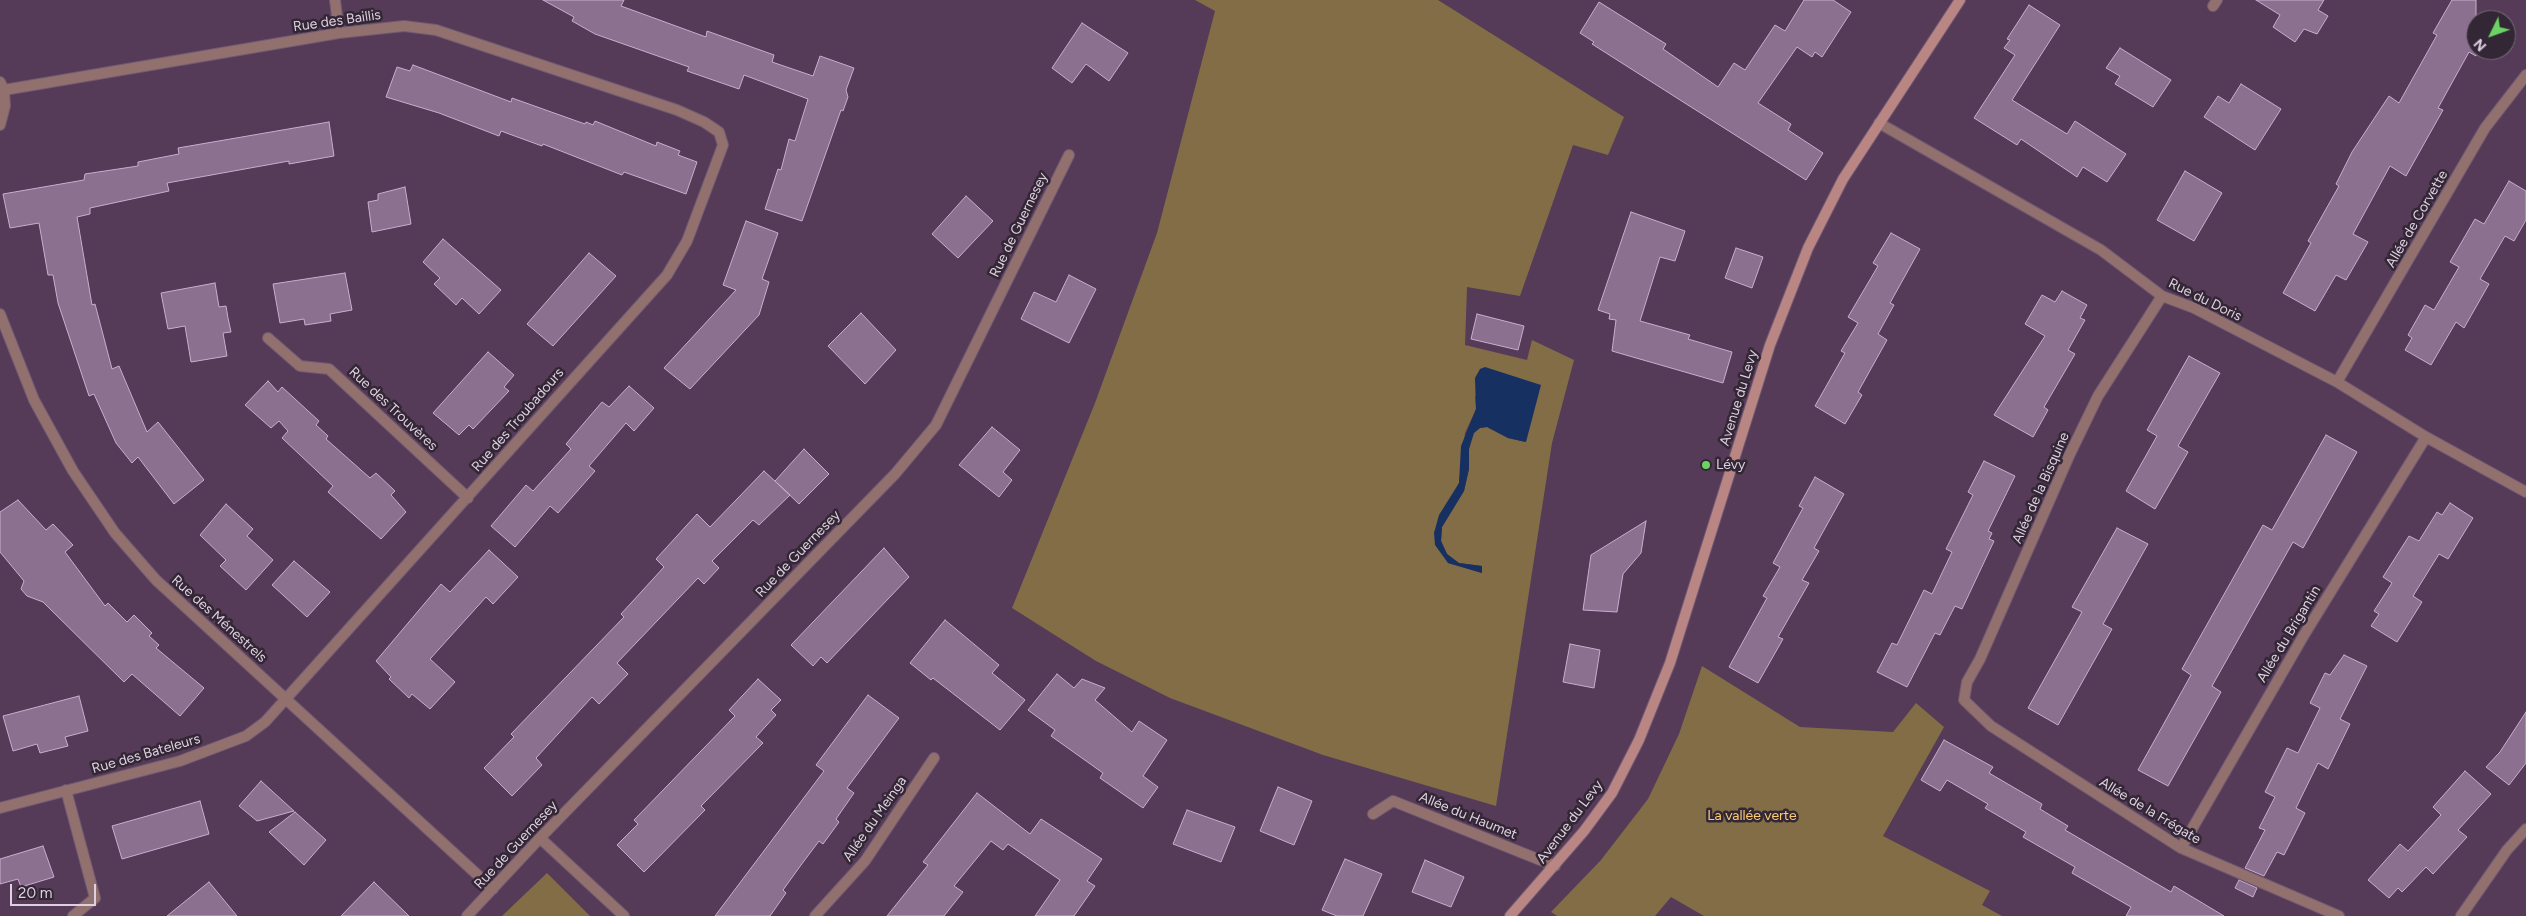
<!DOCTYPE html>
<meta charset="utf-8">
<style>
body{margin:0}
#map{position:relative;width:2526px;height:916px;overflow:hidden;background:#553b58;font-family:Figtree,sans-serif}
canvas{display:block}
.north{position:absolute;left:2466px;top:10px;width:50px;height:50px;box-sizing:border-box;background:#332735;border:1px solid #786b7a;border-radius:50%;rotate:228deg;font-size:14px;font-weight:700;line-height:20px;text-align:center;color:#dfd0e1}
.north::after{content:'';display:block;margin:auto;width:18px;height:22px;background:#6bd363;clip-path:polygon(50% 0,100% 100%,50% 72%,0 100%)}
.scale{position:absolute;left:10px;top:884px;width:86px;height:22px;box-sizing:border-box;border:2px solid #dfd0e1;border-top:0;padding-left:6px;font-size:15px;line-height:18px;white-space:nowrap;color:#dfd0e1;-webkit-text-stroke:4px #332735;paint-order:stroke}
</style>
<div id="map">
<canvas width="2526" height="916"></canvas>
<div class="north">N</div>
<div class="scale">20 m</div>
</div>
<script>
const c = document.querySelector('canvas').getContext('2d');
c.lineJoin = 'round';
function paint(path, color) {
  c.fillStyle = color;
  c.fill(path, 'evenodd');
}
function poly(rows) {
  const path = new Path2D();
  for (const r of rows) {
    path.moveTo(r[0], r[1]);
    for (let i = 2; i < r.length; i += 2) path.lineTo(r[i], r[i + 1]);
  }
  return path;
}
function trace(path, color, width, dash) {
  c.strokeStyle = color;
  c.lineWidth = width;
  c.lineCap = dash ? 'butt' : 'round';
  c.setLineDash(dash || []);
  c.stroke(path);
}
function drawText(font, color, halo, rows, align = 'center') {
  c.font = font + ' Figtree,sans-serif';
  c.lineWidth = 5;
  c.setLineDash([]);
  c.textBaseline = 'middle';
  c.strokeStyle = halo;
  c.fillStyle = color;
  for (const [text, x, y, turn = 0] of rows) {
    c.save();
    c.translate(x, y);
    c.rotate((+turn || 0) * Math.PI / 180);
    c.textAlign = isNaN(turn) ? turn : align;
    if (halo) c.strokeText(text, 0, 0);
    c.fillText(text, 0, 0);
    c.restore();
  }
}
const green = poly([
 [1195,0,1438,0,1624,117,1608,155,1573,145,1520,296,1467,287,1465,345,1527,360,1532,340,1574,360,1552,443,1496,806,1323,755,1170,698,1096,661,1012,608,1095,403,1157,233,1215,11],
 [1475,396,1527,435,1525,442,1508,438,1487,427,1480,428,1473,433,1469,449,1469,469,1464,491,1442,527,1441,541,1447,554,1459,563,1482,566,1482,573,1448,563,1434,533,1459,483,1465,433,1476,409],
 [1702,666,1800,727,1893,732,1916,703,1944,727,1883,836,1990,891,1982,905,2002,916,1704,916,1671,897,1655,916,1557,916,1551,912,1601,860,1648,799,1679,734],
 [547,873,590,916,502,916]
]);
const water = poly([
 [1485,367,1541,385,1526,442,1508,438,1487,427,1480,428,1474,433,1469,449,1469,469,1464,491,1442,527,1441,541,1447,554,1459,563,1482,566,1482,573,1448,563,1435,545,1434,533,1439,515,1459,483,1461,446,1476,409,1475,378,1480,369]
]);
const building = poly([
 [543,0,624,0,621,6,706,37,707,31,774,55,772,62,813,76,820,56,854,68,846,90,848,97,843,111,841,110,802,221,765,209,778,169,781,170,789,139,795,141,808,99,744,75,739,89,687,71,689,67,595,34,572,21,574,17,543,0],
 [1804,0,1833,0,1851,12,1822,57,1815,52,1812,57,1797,47,1758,103,1791,124,1788,130,1823,153,1806,180,1592,44,1594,42,1580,33,1599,2,1666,44,1663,49,1718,87,1734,63,1745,70,1775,25,1785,31,1804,0],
 [2256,0,2324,0,2318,10,2328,16,2317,34,2304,29,2295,42,2273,27,2280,15,2256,0],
 [2452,0,2476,0,2476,56,2469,52,2438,108,2443,110,2406,176,2390,166,2353,234,2368,242,2346,280,2336,275,2315,311,2283,293,2311,243,2308,241,2339,186,2336,184,2352,152,2389,96,2399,103,2437,35,2433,33,2452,0],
 [2029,5,2060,25,2012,100,2067,134,2075,121,2126,154,2107,182,2083,167,2077,177,2021,139,2017,145,1974,118,2015,55,2004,48,2010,40,2007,39,2029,5],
 [1082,23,1128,53,1109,81,1086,64,1072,83,1052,68,1082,23],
 [2120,48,2171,80,2153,107,2115,84,2120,76,2106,68,2120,48],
 [413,65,511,102,512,98,585,124,586,122,593,125,595,121,656,146,657,142,680,151,678,155,697,162,686,194,624,172,622,175,543,144,542,146,501,131,499,136,439,113,386,97,397,67,410,71,413,65],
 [2241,84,2281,109,2255,150,2204,117,2218,96,2229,103,2241,84],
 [329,122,334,156,289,164,289,161,167,183,169,191,90,208,90,214,77,217,92,305,95,304,112,369,119,366,147,432,158,422,204,480,174,504,138,457,132,463,116,443,94,394,89,396,58,303,53,275,48,275,39,223,10,228,3,194,84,180,85,174,138,166,138,162,179,154,178,148,329,122],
 [2185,171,2222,193,2194,241,2157,220,2185,171],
 [2509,181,2526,191,2526,220,2514,241,2505,236,2480,279,2489,284,2464,328,2456,322,2431,365,2405,350,2412,338,2408,335,2425,305,2434,310,2459,267,2450,262,2475,219,2484,224,2509,181],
 [405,187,411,224,372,232,368,202,378,200,378,194,405,187],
 [966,196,993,221,958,258,932,234,966,196],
 [1631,212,1685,231,1675,261,1660,257,1640,321,1690,335,1688,339,1732,352,1723,383,1612,351,1616,320,1609,319,1610,314,1598,310,1631,212],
 [746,221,778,233,762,279,769,282,759,315,690,389,664,368,736,290,723,285,746,221],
 [1891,233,1920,249,1890,303,1894,305,1878,334,1887,340,1858,392,1862,395,1845,424,1815,406,1845,353,1841,351,1858,323,1848,317,1878,266,1873,263,1891,233],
 [443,239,501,290,479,314,462,298,456,305,434,284,440,278,423,262,443,239],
 [1736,248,1763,257,1752,288,1725,278,1736,248],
 [589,253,616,276,553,346,527,324,589,253],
 [345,273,352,310,330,314,331,321,305,325,304,319,280,323,273,284,345,273],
 [1069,275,1096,289,1069,343,1021,319,1034,292,1056,302,1069,275],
 [215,283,219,307,226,306,228,318,231,332,223,333,227,356,191,362,185,326,168,329,161,293,215,283],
 [2062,291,2087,305,2080,318,2085,320,2068,350,2075,354,2044,407,2048,410,2033,437,1994,415,2045,336,2025,324,2042,295,2055,302,2062,291],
 [861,313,896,350,865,384,828,346,861,313],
 [1477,314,1524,326,1518,350,1471,339,1477,314],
 [488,352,514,375,504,387,509,391,473,429,469,425,459,435,433,413,488,352],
 [2189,356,2220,373,2178,446,2188,452,2155,509,2126,491,2157,436,2147,430,2189,356],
 [268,381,278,392,282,387,319,421,316,425,328,436,326,439,370,478,376,473,395,491,391,495,406,512,381,539,328,492,333,486,282,438,288,431,279,421,271,428,245,405,268,381],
 [629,386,654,408,634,431,626,423,589,466,595,471,558,513,550,506,515,547,491,526,526,485,533,491,571,449,566,444,602,402,609,407,629,386],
 [992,427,1020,450,1003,472,1012,480,999,497,959,465,992,427],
 [2326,435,2357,452,2303,548,2293,542,2212,686,2221,692,2168,786,2138,770,2191,675,2182,669,2263,525,2272,530,2326,435],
 [804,449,829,474,799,504,775,481,804,449],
 [1984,461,2015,476,1988,531,1992,533,1989,539,1994,541,1962,609,1955,606,1940,635,1935,633,1907,687,1877,672,1892,643,1897,645,1924,590,1932,594,1952,552,1946,549,1973,495,1968,492,1984,461],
 [764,471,790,495,759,525,753,520,712,561,719,568,704,584,698,578,617,663,628,674,599,704,592,697,536,758,542,765,512,796,484,768,514,737,511,734,624,617,621,614,664,567,656,559,697,514,710,527,764,471],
 [1815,477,1844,494,1814,548,1819,551,1802,580,1809,583,1778,637,1783,639,1758,683,1729,667,1767,598,1763,596,1780,567,1773,563,1803,508,1799,506,1815,477],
 [18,500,46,530,53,524,73,545,65,552,105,606,108,603,127,622,134,615,152,633,149,636,159,645,156,648,204,688,180,716,132,674,124,682,43,602,27,596,21,589,24,581,0,552,0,512,18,500],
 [2450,503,2473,518,2448,559,2439,554,2413,596,2422,602,2397,642,2371,626,2379,614,2374,611,2392,583,2383,577,2409,536,2419,541,2437,512,2442,515,2450,503],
 [226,504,253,529,247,536,273,560,246,590,220,566,226,560,200,535,226,504],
 [1646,521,1641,553,1623,574,1617,612,1583,610,1591,555,1646,521],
 [2117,528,2148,544,2103,624,2112,629,2058,725,2028,708,2082,612,2072,607,2117,528],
 [884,548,909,577,827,663,821,657,813,666,791,645,884,548],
 [489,550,518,577,493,604,486,597,430,659,455,682,430,709,412,694,409,698,389,679,391,677,376,661,441,584,450,592,489,550],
 [294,561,330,592,307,617,272,585,294,561],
 [945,620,999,665,992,673,1025,700,1000,730,933,678,931,680,910,663,945,620],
 [1570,644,1600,650,1594,688,1563,682,1570,644],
 [2344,655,2367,666,2340,719,2350,724,2328,769,2318,763,2296,808,2305,813,2284,855,2277,852,2264,876,2245,868,2265,830,2259,828,2275,797,2265,792,2287,748,2298,753,2320,708,2310,703,2325,673,2330,675,2344,655],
 [1057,674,1074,688,1082,679,1105,688,1095,700,1132,732,1139,721,1167,740,1143,776,1158,787,1143,808,1100,778,1103,773,1051,736,1055,730,1028,710,1057,674],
 [758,679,781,700,771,710,776,715,756,737,763,743,701,806,705,810,644,872,617,845,638,824,634,820,735,716,729,710,758,679],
 [868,695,899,718,847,788,854,793,836,819,839,822,823,844,819,841,801,865,783,890,786,893,770,916,715,916,824,771,816,765,868,695],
 [79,696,88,731,65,737,68,746,40,753,37,744,13,751,3,716,79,696],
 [2526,712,2526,763,2509,785,2486,767,2500,752,2526,712],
 [1944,740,1993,767,1989,773,2042,804,2040,809,2068,826,2065,830,2171,892,2174,886,2224,916,2126,916,2131,907,2072,873,2075,867,2023,837,2026,832,1985,808,1988,804,1947,780,1940,791,1921,780,1944,740],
 [2465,771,2491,794,2458,830,2467,837,2433,874,2426,867,2402,892,2398,888,2389,898,2368,880,2400,844,2408,851,2441,815,2433,807,2465,771],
 [261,781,294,811,257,821,239,806,261,781],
 [1278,787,1312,801,1294,845,1260,831,1278,787],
 [977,793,1030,834,1041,819,1102,859,1087,881,1095,886,1074,916,1035,916,1060,880,1008,844,1003,850,991,841,954,886,963,892,944,916,887,916,928,865,923,862,977,793],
 [200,801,209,834,122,859,112,826,200,801],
 [1187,810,1235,827,1221,862,1173,844,1187,810],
 [295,812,326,840,304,865,269,832,295,812],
 [43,846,54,877,21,887,18,879,0,884,0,859,43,846],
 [1345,859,1382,874,1363,916,1337,916,1322,910,1345,859],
 [1425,860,1464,877,1451,907,1412,892,1425,860],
 [2239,880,2257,888,2253,897,2235,888,2239,880],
 [209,882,237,916,167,916,209,882],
 [374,882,409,916,341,916,374,882]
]);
const street = poly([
 [335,0,339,33],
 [2213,6,2217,0],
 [0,82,4,90,5,106,0,125],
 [1879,123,2101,250,2162,296,2194,308,2337,382,2426,437,2526,492],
 [2162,296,2098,396,2069,456,1980,659,1967,682,1964,700,1991,726,2181,848,2339,916],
 [0,314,34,400,73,471,115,533,156,580,493,889],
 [268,338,300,366,329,369,468,498],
 [2337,382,2485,128,2526,75],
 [66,790,95,898,73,916],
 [0,808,180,761,246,736,265,722,667,275,687,241,723,145,719,132,704,122,677,110,436,30,404,26,339,33,4,90],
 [1373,814,1393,801,1555,866],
 [540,838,624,916],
 [2181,848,2304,635,2426,437],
 [467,916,540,838,895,474,936,425,1069,155],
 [815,916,865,861,934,758],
 [2461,916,2507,850,2526,829]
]);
const secondary = poly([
 [1510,916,1584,831,1612,793,1639,740,1670,663,1770,345,1808,248,1843,179,1960,0]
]);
const markers = [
 [1706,465,5,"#6bd363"]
];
const streetNames = [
 ["Rue des Baillis",337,21,-8],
 ["Allée de Corvette",2417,219,-60],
 ["Rue de Guernesey",1019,225,-64],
 ["Rue du Doris",2205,300,26],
 ["Avenue du Levy",1739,398,-73],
 ["Rue des Trouvères",393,409,43],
 ["Rue des Troubadours",518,420,-49],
 ["Allée de la Bisquine",2041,488,-66],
 ["Rue de Guernesey",798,554,-46],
 ["Rue des Ménestrels",219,619,42],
 ["Allée du Brigantin",2289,634,-59],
 ["Rue des Bateleurs",146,754,-16],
 ["Allée de la Frégate",2150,811,31],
 ["Allée du Haumet",1468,816,22],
 ["Allée du Meinga",875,819,-55],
 ["Avenue du Levy",1570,822,-53],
 ["Rue de Guernesey",516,845,-47]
];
const poiNames = [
 ["Lévy",1716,465]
];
const parkNames = [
 ["La vallée verte",1752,816]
];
paint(green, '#826d47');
paint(water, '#173062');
paint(building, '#8c7090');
trace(building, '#cbadcf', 1);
trace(street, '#715973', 12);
trace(secondary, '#715973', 12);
trace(street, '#91706e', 10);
trace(secondary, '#ba8684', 10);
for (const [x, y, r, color] of markers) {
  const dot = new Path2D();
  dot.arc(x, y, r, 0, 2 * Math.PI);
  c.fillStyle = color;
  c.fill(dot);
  trace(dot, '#332735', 2);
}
drawText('14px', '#dfd0e1', '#332735', streetNames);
drawText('14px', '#dfd0e1', '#332735', poiNames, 'left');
drawText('14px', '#fccc6f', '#332735', parkNames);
</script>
